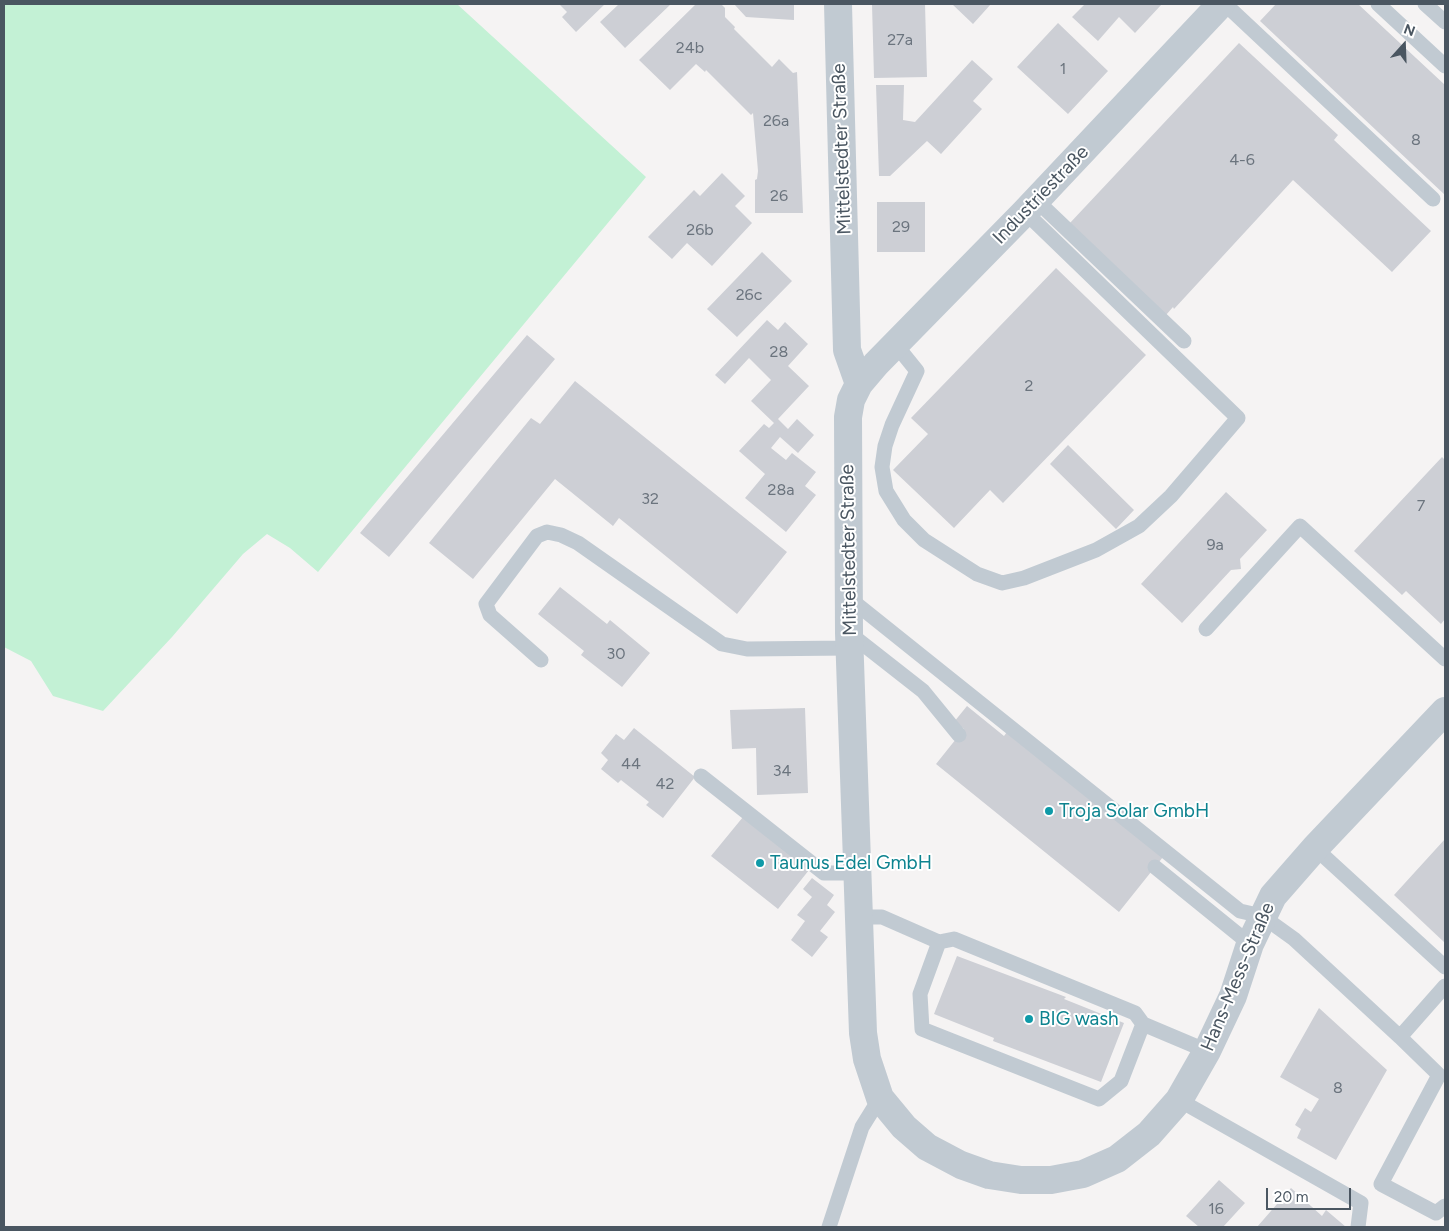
<!DOCTYPE html>
<meta charset="utf-8">
<style>
body{margin:0}
#map{position:relative;width:1449px;height:1231px;overflow:hidden;background:#f5f3f3;font-family:Figtree,sans-serif}
canvas{display:block}
.frame{position:absolute;inset:0;border:5px solid #4a5661;pointer-events:none}
.north{position:absolute;left:1379px;top:20px;width:50px;height:50px;-webkit-text-stroke:4px #fff;paint-order:stroke;rotate:20deg;font-size:14px;font-weight:700;line-height:20px;text-align:center;color:#4a5661}
.north::after{content:'';display:block;margin:auto;width:18px;height:22px;background:#4a5661;clip-path:polygon(50% 0,100% 100%,50% 72%,0 100%)}
.scale{position:absolute;left:1266px;top:1188px;width:85px;height:22px;box-sizing:border-box;border:2px solid #4a5661;border-top:0;padding-left:6px;font-size:15px;line-height:18px;white-space:nowrap;color:#4a5661;-webkit-text-stroke:4px #fff;paint-order:stroke}
</style>
<div id="map">
<canvas width="1449" height="1231"></canvas>
<div class="frame"></div>
<div class="north">N</div>
<div class="scale">20 m</div>
</div>
<script>
const c = document.querySelector('canvas').getContext('2d');
c.lineJoin = 'round';
function paint(path, color) {
  c.fillStyle = color;
  c.fill(path, 'evenodd');
}
function poly(rows) {
  const path = new Path2D();
  for (const r of rows) {
    path.moveTo(r[0], r[1]);
    for (let i = 2; i < r.length; i += 2) path.lineTo(r[i], r[i + 1]);
  }
  return path;
}
function trace(path, color, width, dash) {
  c.strokeStyle = color;
  c.lineWidth = width;
  c.lineCap = dash ? 'butt' : 'round';
  c.setLineDash(dash || []);
  c.stroke(path);
}
function drawText(font, color, halo, rows, align = 'center') {
  c.font = font + ' Figtree,sans-serif';
  c.lineWidth = 4;
  c.setLineDash([]);
  c.textBaseline = 'middle';
  c.strokeStyle = halo;
  c.fillStyle = color;
  for (const [text, x, y, turn = 0] of rows) {
    c.save();
    c.translate(x, y);
    c.rotate((+turn || 0) * Math.PI / 180);
    c.textAlign = isNaN(turn) ? turn : align;
    if (halo) c.strokeText(text, 0, 0);
    c.fillText(text, 0, 0);
    c.restore();
  }
}
const green = poly([
 [4,4,457,4,646,177,318,572,290,548,267,534,243,554,172,637,103,711,53,696,31,661,4,647]
]);
const building = poly([
 [559,4,605,4,576,32,562,17,567,12],
 [619,4,671,4,625,48,600,22],
 [696,4,721,4,725,8,725,17,735,27,734,29,772,67,779,59,793,73,797,72,803,213,755,213,755,180,757,179,758,171,753,113,751,115,706,70,705,72,696,64,670,90,639,60],
 [734,4,794,4,794,20,746,17],
 [872,4,925,4,927,77,874,78],
 [952,4,991,4,973,24],
 [1085,4,1162,4,1135,33,1119,17,1098,41,1072,17],
 [1276,4,1358,4,1445,85,1445,195,1260,21],
 [1058,23,1108,71,1068,114,1017,67],
 [1239,43,1338,135,1334,140,1431,231,1392,272,1293,180,1174,309,1173,307,1166,315,1069,224],
 [972,60,993,79,973,101,982,109,941,154,927,141,890,176,879,176,876,85,904,85,903,120,915,122],
 [722,173,745,196,735,206,752,223,712,266,687,243,672,259,648,237,694,190,700,196],
 [877,202,925,202,925,252,877,252],
 [762,252,792,281,737,337,707,309],
 [1056,268,1146,355,1003,503,990,490,954,528,893,470,928,434,911,418],
 [767,320,778,330,785,322,808,344,788,366,809,386,778,419,788,429,797,419,814,435,798,453,780,437,771,448,786,460,792,453,816,472,805,486,816,495,786,532,745,498,765,474,739,451,764,424,769,428,774,423,751,401,771,380,749,358,725,384,715,375],
 [527,335,555,359,389,557,360,533],
 [575,381,787,552,737,614,619,518,613,526,555,479,473,579,429,543,531,418,540,424],
 [1068,445,1134,510,1116,529,1050,464],
 [1442,457,1445,460,1445,619,1441,624,1406,591,1402,595,1354,551],
 [1226,492,1267,530,1240,559,1241,569,1231,570,1182,623,1141,584],
 [560,587,607,624,610,620,650,653,622,687,581,655,584,651,538,614],
 [967,706,1004,736,1007,732,1163,857,1119,912,936,764,964,729,954,722],
 [805,708,808,793,757,795,756,748,732,749,730,710],
 [634,728,695,777,663,818,646,805,649,802,621,780,618,783,601,769,608,760,601,753,616,734,624,740],
 [743,817,809,870,778,909,711,856],
 [1445,839,1445,943,1394,895],
 [812,878,834,895,827,905,835,912,820,931,828,937,812,957,791,940,805,921,797,915,812,897,803,889],
 [957,956,1066,997,1064,999,1124,1023,1101,1082,993,1041,994,1038,934,1014],
 [1319,1008,1387,1070,1336,1160,1297,1138,1301,1129,1295,1125,1305,1108,1311,1112,1319,1099,1280,1077],
 [1219,1180,1245,1203,1223,1227,1199,1227,1186,1216],
 [1291,1188,1322,1216,1326,1210,1346,1227,1257,1227]
]);
const lane = poly([
 [1225,4,1433,199],
 [1378,4,1445,66],
 [1425,4,1445,22],
 [1036,200,1184,341],
 [896,345,917,371,892,425,885,446,882,467,886,491,904,520,924,540,977,574,1002,583,1024,578,1096,550,1139,526,1171,496,1238,418,1025,212],
 [849,598,1240,911,1262,916,1294,939,1400,1037],
 [1206,629,1300,526,1445,659],
 [849,633,923,691,959,735],
 [541,660,490,615,486,604,537,536,547,532,561,535,578,543,722,644,747,649,850,648],
 [701,776,824,873,858,873],
 [1315,848,1445,967],
 [1155,867,1250,944],
 [860,917,882,917,939,942,954,939,1135,1013,1143,1024,1207,1051],
 [939,942,920,994,922,1029,1099,1099,1121,1081,1143,1024],
 [1445,986,1400,1037,1439,1075,1381,1184,1436,1213,1445,1206],
 [1179,1100,1361,1203,1358,1227],
 [829,1227,862,1127,880,1098]
]);
const street = poly([
 [838,4,847,350,859,384],
 [1221,4,1025,212,876,364,859,384,851,400,848,417,849,633,863,1033,867,1059,880,1098,904,1127,927,1147,961,1165,989,1175,1021,1180,1051,1180,1083,1174,1117,1159,1149,1134,1179,1100,1207,1051,1233,996,1250,944,1273,896,1315,848,1445,711]
]);
const markers = [
 [1049,811,5,"#0f9aa8"],
 [760,863,5,"#0f9aa8"],
 [1029,1019,5,"#0f9aa8"]
];
const numberNames = [
 ["27a",900,40],
 ["24b",690,48],
 ["1",1063,69],
 ["26a",776,121],
 ["8",1416,140],
 ["4-6",1242,160],
 ["26",779,196],
 ["29",901,227],
 ["26b",700,230],
 ["26c",749,295],
 ["28",779,352],
 ["2",1029,386],
 ["28a",781,490],
 ["32",650,499],
 ["7",1421,506],
 ["9a",1215,545],
 ["30",616,654],
 ["44",631,764],
 ["34",782,771],
 ["42",665,784],
 ["8",1338,1088],
 ["16",1216,1209]
];
const streetNames = [
 ["Mittelstedter Straße",842,149,-92],
 ["Industriestraße",1041,195,-46],
 ["Mittelstedter Straße",849,550,-91],
 ["Hans-Mess-Straße",1238,977,-67]
];
const cultureNames = [
 ["Troja Solar GmbH",1059,811],
 ["Taunus Edel GmbH",770,863],
 ["BIG wash",1039,1019]
];
paint(green, '#c3f1d5');
paint(building, '#cdcfd5');
trace(lane, '#c1cad2', 15);
trace(street, '#c1cad2', 28);
for (const [x, y, r, color] of markers) {
  const dot = new Path2D();
  dot.arc(x, y, r, 0, 2 * Math.PI);
  c.fillStyle = color;
  c.fill(dot);
  trace(dot, '#fff', 2);
}
drawText('16px', '#6b747e', null, numberNames);
drawText('19px', '#4a5661', '#fff', streetNames);
drawText('19px', '#0d838f', '#fff', cultureNames, 'left');
</script>
